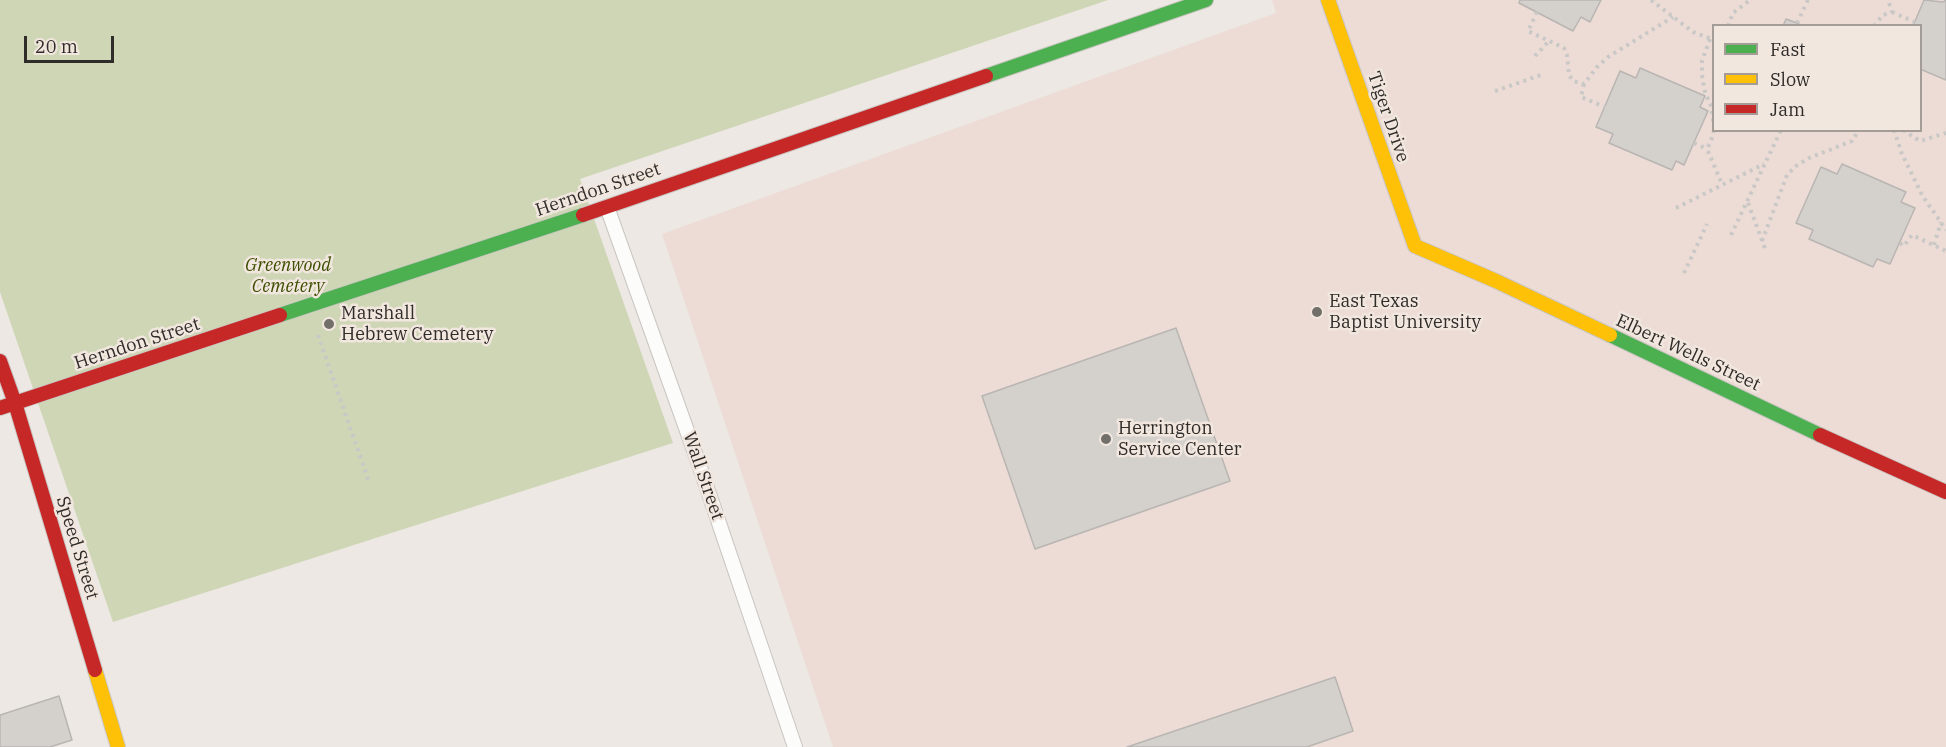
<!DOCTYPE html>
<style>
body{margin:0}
#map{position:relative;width:1946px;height:747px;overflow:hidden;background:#ede8e3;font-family:"IBM Plex Serif",serif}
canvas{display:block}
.legend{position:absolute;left:1712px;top:24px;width:210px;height:108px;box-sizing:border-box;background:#f1e7df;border:2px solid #a49c96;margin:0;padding:8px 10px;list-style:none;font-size:18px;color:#302c29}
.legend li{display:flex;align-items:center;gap:12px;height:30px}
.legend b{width:30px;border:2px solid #a49c96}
.scale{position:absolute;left:24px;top:36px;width:90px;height:27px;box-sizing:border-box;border:3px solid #302c29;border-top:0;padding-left:8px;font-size:18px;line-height:21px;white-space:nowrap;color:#302c29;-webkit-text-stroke:4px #f1e7df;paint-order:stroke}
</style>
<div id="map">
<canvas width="1946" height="747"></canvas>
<ul class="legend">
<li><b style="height:8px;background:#4caf50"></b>Fast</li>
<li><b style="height:8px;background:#ffc107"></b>Slow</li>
<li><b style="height:8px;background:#c62828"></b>Jam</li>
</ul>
<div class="scale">20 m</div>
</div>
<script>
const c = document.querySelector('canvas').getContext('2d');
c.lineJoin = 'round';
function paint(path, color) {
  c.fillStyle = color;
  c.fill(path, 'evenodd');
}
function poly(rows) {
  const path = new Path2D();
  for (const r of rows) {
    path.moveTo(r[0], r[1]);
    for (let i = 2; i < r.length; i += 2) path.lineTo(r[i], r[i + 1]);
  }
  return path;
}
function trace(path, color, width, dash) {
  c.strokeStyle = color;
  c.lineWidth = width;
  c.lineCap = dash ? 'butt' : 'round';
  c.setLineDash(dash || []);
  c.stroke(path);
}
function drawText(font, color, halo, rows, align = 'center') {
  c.font = font + ' "IBM Plex Serif",serif';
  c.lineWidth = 5;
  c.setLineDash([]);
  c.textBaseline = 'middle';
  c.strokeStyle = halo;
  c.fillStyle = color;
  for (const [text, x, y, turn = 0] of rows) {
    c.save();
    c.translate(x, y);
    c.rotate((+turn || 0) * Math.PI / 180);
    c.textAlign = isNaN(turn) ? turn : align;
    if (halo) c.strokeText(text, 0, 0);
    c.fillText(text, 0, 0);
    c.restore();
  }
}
const education = poly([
 [1272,0,1946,0,1946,747,833,747,662,234,1276,13],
 [1714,26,1920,26,1920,130,1714,130]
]);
const green = poly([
 [0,0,1108,0,580,179,673,443,113,622,0,292]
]);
const building = poly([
 [1520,0,1601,0,1590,22,1581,17,1573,31,1519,3,1520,0],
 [1924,0,1943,2,1946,0,1946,80,1920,69,1920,26,1913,26,1924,0],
 [1786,19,1797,23,1802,26,1783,26,1786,19],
 [1640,68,1705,96,1700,107,1708,111,1684,165,1676,161,1672,170,1609,143,1613,134,1596,127,1620,71,1636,78,1640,68],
 [1842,164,1906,192,1901,202,1915,208,1890,264,1877,259,1873,267,1809,239,1813,230,1796,223,1821,167,1837,174,1842,164],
 [1176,328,1230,481,1035,549,982,396,1176,328],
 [1335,677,1353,731,1307,747,1127,747,1335,677],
 [59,696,72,740,50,747,0,747,0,715,59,696]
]);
const path = poly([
 [1651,0,1693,32,1714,40],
 [1537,12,1528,31,1564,48,1567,55,1569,75,1573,81,1584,84,1597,67,1608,57,1673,17],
 [1892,12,1915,22],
 [1797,23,1808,0],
 [1728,26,1733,13,1750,0],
 [1874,26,1883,15,1892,12,1888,0],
 [1710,39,1702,61,1702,75,1705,92,1711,106,1714,126],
 [1535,56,1549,41],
 [1584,84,1581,97,1605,107],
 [1495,91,1541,75],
 [1714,130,1711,141,1707,149,1722,184],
 [1894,130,1902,154,1922,195,1946,230],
 [1903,130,1920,141,1946,133],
 [1694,143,1707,149],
 [1748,203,1766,251],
 [1676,208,1764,164],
 [1731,235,1781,130],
 [1762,241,1787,175,1796,166,1809,158,1852,141,1859,130],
 [1900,243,1904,246,1912,235,1946,251],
 [1934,245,1941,222],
 [1684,273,1707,224],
 [318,335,369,482]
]);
const lane = poly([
 [607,207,701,470,795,747]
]);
const fast = poly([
 [986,76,1206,0],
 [280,315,583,215],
 [1610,335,1820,435]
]);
const slow = poly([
 [1328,0,1415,246,1496,281,1610,335],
 [95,670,118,747]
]);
const jam = poly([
 [583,215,986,76],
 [0,361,15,403,95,670],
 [0,408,280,315],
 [1820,435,1946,492]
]);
const markers = [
 [1317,312,6,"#726e6a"],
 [329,324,6,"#726e6a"],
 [1106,439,6,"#726e6a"]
];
const streetNames = [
 ["Tiger Drive",1388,117,71],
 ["Herndon Street",598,190,-19],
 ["Herndon Street",137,344,-18],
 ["Elbert Wells Street",1688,353,25],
 ["Wall Street",703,476,71],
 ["Speed Street",77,548,73]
];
const parkNames = [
 ["Greenwood",288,266],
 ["Cemetery",288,287]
];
const poiNames = [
 ["East Texas",1329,302],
 ["Baptist University",1329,323],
 ["Marshall",341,314],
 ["Hebrew Cemetery",341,335],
 ["Herrington",1118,429],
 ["Service Center",1118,450]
];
paint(education, '#ecdcd5');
paint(green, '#cfd6b6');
paint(building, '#d4d0cc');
trace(building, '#b9b5b2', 1.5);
trace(lane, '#c9c5c1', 16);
trace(fast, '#c9c5c1', 16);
trace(slow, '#c9c5c1', 16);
trace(jam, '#c9c5c1', 16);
trace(path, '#c9c8c6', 4, [3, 4.5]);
trace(lane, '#fcfcfb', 14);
trace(fast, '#4caf50', 14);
trace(slow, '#ffc107', 14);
trace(jam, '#c62828', 14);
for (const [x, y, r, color] of markers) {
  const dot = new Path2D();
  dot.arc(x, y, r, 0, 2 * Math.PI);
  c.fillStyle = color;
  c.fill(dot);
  trace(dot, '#f1e7df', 2);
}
drawText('18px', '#302c29', '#f1e7df', streetNames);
drawText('italic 18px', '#3e4e00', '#f1e7df', parkNames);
drawText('18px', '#302c29', '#f1e7df', poiNames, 'left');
</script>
